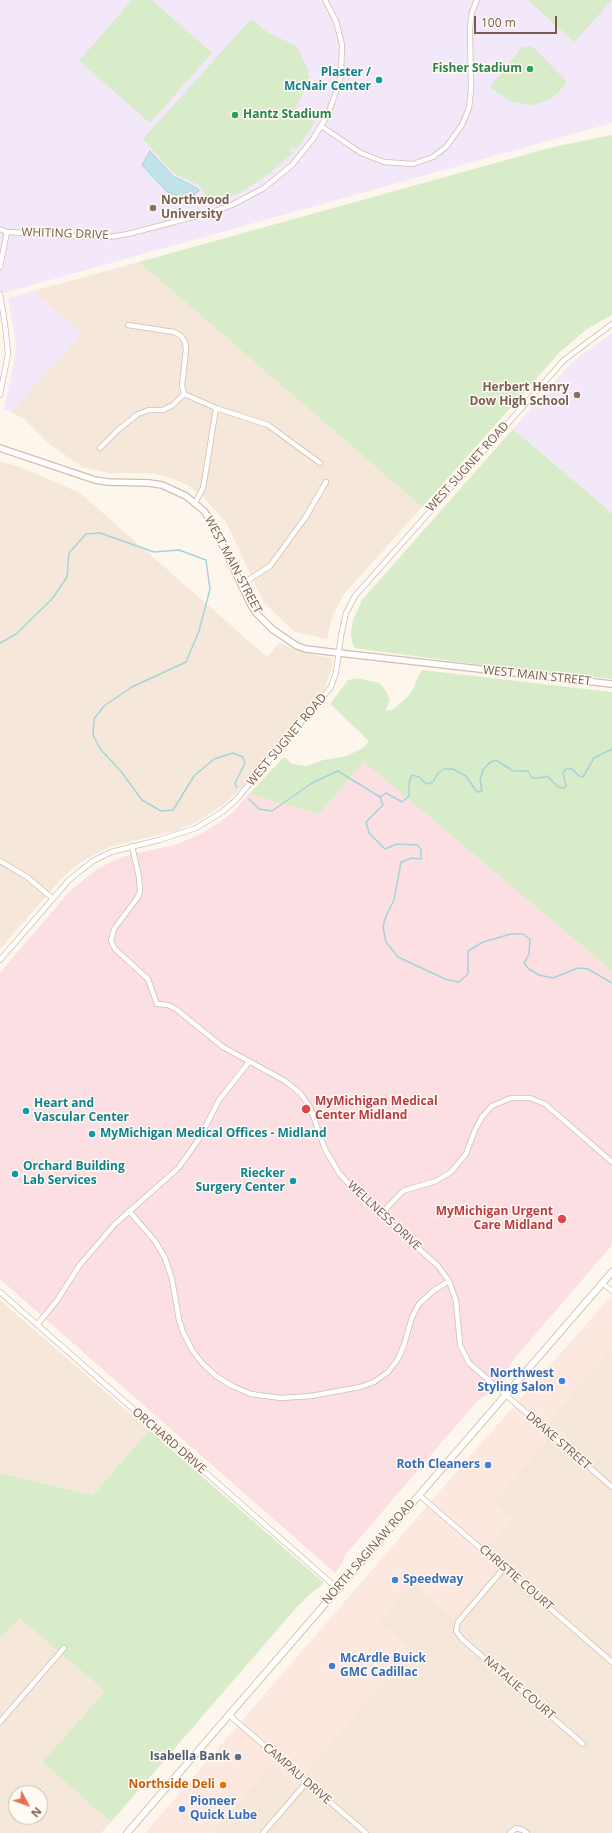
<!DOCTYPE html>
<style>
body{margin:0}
#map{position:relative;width:612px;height:1833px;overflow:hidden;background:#fdf6ec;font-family:"Open Sans",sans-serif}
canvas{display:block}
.north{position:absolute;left:8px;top:1785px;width:40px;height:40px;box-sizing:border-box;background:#fffaf3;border:1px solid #cabbb1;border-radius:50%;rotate:131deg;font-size:11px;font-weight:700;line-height:16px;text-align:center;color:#7a5c4d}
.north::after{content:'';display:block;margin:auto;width:14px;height:18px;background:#e76f51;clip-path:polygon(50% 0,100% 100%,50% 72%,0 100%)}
.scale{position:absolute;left:474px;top:16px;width:83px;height:18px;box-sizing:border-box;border:2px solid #7a5c4d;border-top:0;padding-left:5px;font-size:12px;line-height:14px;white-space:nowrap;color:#7a5c4d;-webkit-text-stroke:3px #fffaf3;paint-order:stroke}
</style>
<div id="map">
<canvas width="612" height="1833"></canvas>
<div class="north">N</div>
<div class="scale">100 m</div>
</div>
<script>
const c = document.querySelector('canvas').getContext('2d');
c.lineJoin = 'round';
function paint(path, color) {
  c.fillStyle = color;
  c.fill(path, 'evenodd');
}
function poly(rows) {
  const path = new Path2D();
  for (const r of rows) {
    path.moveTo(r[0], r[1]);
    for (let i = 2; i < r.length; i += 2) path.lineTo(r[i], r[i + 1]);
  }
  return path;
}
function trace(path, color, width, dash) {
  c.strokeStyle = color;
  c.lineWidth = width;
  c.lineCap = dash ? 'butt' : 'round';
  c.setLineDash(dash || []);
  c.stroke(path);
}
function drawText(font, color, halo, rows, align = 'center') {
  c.font = font + ' "Open Sans",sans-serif';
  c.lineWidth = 3;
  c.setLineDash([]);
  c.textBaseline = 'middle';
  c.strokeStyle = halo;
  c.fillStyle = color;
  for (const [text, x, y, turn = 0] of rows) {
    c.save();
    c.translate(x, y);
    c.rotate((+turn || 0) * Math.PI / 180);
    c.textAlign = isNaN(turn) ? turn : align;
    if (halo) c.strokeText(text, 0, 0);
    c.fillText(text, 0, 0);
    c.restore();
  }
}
const residential = poly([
 [139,262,422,507,344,594,332,617,327,639,295,632,264,603,226,522,203,497,188,485,171,478,151,473,109,473,82,467,47,442,23,418,10,412,82,334,33,291],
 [0,461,23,468,80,493,267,657,279,643,305,653,331,658,333,663,325,688,243,786,226,803,197,822,175,831,109,847,78,864,61,879,0,949],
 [0,1300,149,1430,93,1495,0,1473],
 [612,1348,612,1833,211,1833,272,1763,295,1784,411,1650,378,1622,412,1583,495,1567,481,1554,512,1519,493,1502,555,1430,547,1422],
 [20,1617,105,1691,42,1762,111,1822,101,1833,0,1833,0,1639],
 [16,1793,40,1793,40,1817,16,1817]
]);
const commercial = poly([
 [612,1295,612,1348,548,1422,556,1429,493,1502,512,1519,481,1554,495,1567,495,1570,453,1619,412,1583,378,1622,411,1650,295,1784,272,1763,211,1833,145,1833,484,1440]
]);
const education = poly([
 [0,0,612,0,612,123,0,294],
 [33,291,82,334,10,412,4,409,15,357,16,345,8,298],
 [612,333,612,513,513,429,573,361]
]);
const medical = poly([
 [364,762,612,971,612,1245,514,1359,503,1377,487,1395,478,1400,345,1555,342,1563,335,1573,0,1279,0,973,69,892,97,869,121,857,178,844,204,832,220,822,233,812,249,794,319,814]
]);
const green = poly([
 [132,0,152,0,212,53,150,123,79,61],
 [528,0,612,0,574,42],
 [251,19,270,34,293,44,300,52,308,70,309,79,307,87,295,108,315,122,296,150,293,147,290,150,293,153,271,172,240,193,207,204,203,190,198,185,173,173,143,139],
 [532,46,567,82,558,93,548,100,533,105,511,102,490,87,522,47],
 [612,135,612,315,587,329,560,352,422,507,139,262,553,147],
 [513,429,612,513,612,679,481,665,355,648,352,642,351,632,353,620,362,600],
 [422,670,612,692,612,971,364,762,319,814,249,794,283,758,286,758,292,764,306,766,323,760,347,756,363,748,369,741,330,704,348,680,357,678,379,683,386,691,390,701,385,711,394,709,408,696,414,688,417,679],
 [149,1430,324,1583,309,1595,296,1608,111,1822,42,1762,105,1691,20,1618,0,1639,0,1473,93,1495]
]);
const water = poly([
 [150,151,173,176,195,187,199,190,199,191,188,199,180,198,166,191,142,165,150,151]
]);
const stream = poly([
 [0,643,16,634,52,599,67,577,69,553,86,534,100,533,154,552,179,550,206,560,210,589,199,631,186,662,132,687,104,706,94,719,93,735,101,750,120,770,142,800,161,811,173,810,194,776,214,759,233,753,243,757,245,763,235,783,237,788],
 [380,797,386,793,402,802,409,796,409,783,412,775,419,777,426,784,433,782,438,773,444,769,453,769,466,776,477,792,482,791,480,780,483,770,489,763,496,760,513,771,528,771,532,778,540,778,547,776,558,787,564,788,566,786,563,773,566,769,572,769,579,776,583,777,594,758,612,749],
 [249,799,259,809,272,811,312,783,338,771,380,797,383,805,366,822,369,833,385,849,397,844,417,845,421,849,421,859,412,858,401,862,394,900,386,916,383,927,386,942,398,957,445,979,459,982,468,974,468,951,483,942,511,934,523,934,530,939,529,954,524,963,529,969,539,975,553,978,578,968,588,969,612,983]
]);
const minor = poly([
 [321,126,361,153,384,162,413,164,433,157,446,147,462,125,469,108,471,90,470,28,472,12,477,0],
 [0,229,7,232,75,236,110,237,128,234,212,212,232,205,264,188,292,165,313,139,328,114,338,87,341,74,342,45,336,21,325,0],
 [0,267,7,232],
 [0,294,5,324,8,354,0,395],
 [128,325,174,332,181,336,185,342,186,349,182,386,184,394,216,408,205,477,203,488,195,503],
 [216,408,268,425,320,463],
 [100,448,119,429,138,414,149,410,163,410,173,405,184,394],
 [242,584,270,566,305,518,326,482],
 [132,846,139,877,140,891,138,897,114,929,111,941,115,949,148,979,157,1004,168,1005,176,1009,223,1047,285,1081,300,1093,310,1107,325,1149,339,1173,355,1191,438,1266,449,1281,456,1301,460,1345,469,1363,612,1487],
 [0,861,27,877,52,898],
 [0,960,69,880,93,861,111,852,159,840,196,828,222,812,235,801,331,687,336,672,341,636,346,613,355,596,564,360,612,324],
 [179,1167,199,1139,219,1100,249,1062],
 [129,1211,155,1241,165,1258,172,1279,179,1320,183,1332,192,1350,202,1363,216,1376,232,1386,251,1394,281,1398,311,1396,360,1387,374,1382,388,1372,398,1359,404,1345,412,1317,419,1304,433,1291,449,1281],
 [381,1214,403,1191,436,1181,451,1172,466,1154,475,1130,482,1117,492,1106,511,1098,530,1098,545,1104,612,1162],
 [602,1283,612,1291],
 [0,1292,338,1589],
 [37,1325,58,1299,79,1266,114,1225,176,1170],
 [419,1495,612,1662],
 [504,1568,458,1622,456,1631,462,1639,583,1744],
 [229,1715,366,1833],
 [0,1722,64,1648],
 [263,1833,307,1782],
 [510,1833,516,1828,523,1830,527,1833]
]);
const tertiary = poly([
 [0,448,95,480,108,482,149,483,162,485,186,496,204,511,211,521,251,605,257,614,272,629,297,646,306,649,339,653,612,684]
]);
const secondary = poly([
 [127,1833,612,1272]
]);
const markers = [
 [530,69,4,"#2e9e5b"],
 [379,80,4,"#0f9aa8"],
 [235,115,4,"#2e9e5b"],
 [153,208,4,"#8d6e63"],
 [577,395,4,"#8d6e63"],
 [306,1109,5,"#e0444e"],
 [26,1111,4,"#0f9aa8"],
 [92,1134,4,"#0f9aa8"],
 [15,1174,4,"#0f9aa8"],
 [293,1181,4,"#0f9aa8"],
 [562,1219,5,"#e0444e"],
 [562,1381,4,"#3f7fe0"],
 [488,1465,4,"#3f7fe0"],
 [395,1580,4,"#3f7fe0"],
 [332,1666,4,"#3f7fe0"],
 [238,1757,4,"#5c6f8a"],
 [223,1785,4,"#e8710a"],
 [182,1809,4,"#3f7fe0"]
];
const leisureNames = [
 ["Fisher Stadium",522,69],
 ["Hantz Stadium",243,115,"left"]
];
const cultureNames = [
 ["Plaster /",371,73,"right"],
 ["McNair Center",371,87,"right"],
 ["Heart and",34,1104],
 ["Vascular Center",34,1118],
 ["MyMichigan Medical Offices - Midland",100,1134],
 ["Orchard Building",23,1167],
 ["Lab Services",23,1181],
 ["Riecker",285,1174,"right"],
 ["Surgery Center",285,1188,"right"]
];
const educationNames = [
 ["Northwood",161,201],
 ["University",161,215],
 ["Herbert Henry",569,388,"right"],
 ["Dow High School",569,402,"right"]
];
const streetNames = [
 ["WHITING DRIVE",65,234,2],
 ["WEST SUGNET ROAD",468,467,-48],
 ["WEST MAIN STREET",233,565,62],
 ["WEST MAIN STREET",537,676,6],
 ["WEST SUGNET ROAD",287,740,-50],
 ["WELLNESS DRIVE",384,1216,43],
 ["ORCHARD DRIVE",169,1441,41],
 ["DRAKE STREET",558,1441,41],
 ["NORTH SAGINAW ROAD",369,1552,-49],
 ["CHRISTIE COURT",516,1578,41],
 ["NATALIE COURT",519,1688,41],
 ["CAMPAU DRIVE",297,1774,41]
];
const healthNames = [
 ["MyMichigan Medical",315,1102],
 ["Center Midland",315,1116],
 ["MyMichigan Urgent",553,1212,"right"],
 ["Care Midland",553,1226,"right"]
];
const shopNames = [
 ["Northwest",554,1374,"right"],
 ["Styling Salon",554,1388,"right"],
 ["Roth Cleaners",480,1465,"right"],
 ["Speedway",403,1580],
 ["McArdle Buick",340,1659],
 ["GMC Cadillac",340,1673],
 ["Pioneer",190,1802],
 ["Quick Lube",190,1816]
];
const serviceNames = [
 ["Isabella Bank",230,1757]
];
const foodNames = [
 ["Northside Deli",215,1785]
];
paint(residential, '#f5e8da');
paint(commercial, '#fde8e0');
paint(education, '#f3e8fa');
paint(medical, '#fbdfe3');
paint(green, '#d8ecc9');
paint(water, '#bfe3e8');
trace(water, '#a5d3da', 1);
trace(stream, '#a5d3da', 1.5);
trace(minor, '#d1beb0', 6);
trace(tertiary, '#d1beb0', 8);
trace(secondary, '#d6c0b0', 8);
trace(minor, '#fff', 4.5);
trace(tertiary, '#fff', 5.5);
trace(secondary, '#fff', 6);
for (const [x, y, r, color] of markers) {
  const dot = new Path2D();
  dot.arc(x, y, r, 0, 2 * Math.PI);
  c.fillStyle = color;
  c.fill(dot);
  trace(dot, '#fffaf3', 1.5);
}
drawText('bold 12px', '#27864d', '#fffaf3', leisureNames, 'right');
drawText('bold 12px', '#0d838f', '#fffaf3', cultureNames, 'left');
drawText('bold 12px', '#785e54', '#fffaf3', educationNames, 'left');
drawText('12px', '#7a5c4d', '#fffaf3', streetNames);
drawText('bold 12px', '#be3a42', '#fffaf3', healthNames, 'left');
drawText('bold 12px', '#366cbe', '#fffaf3', shopNames, 'left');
drawText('bold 12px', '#4e5e75', '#fffaf3', serviceNames, 'right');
drawText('bold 12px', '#c56008', '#fffaf3', foodNames, 'right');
</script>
